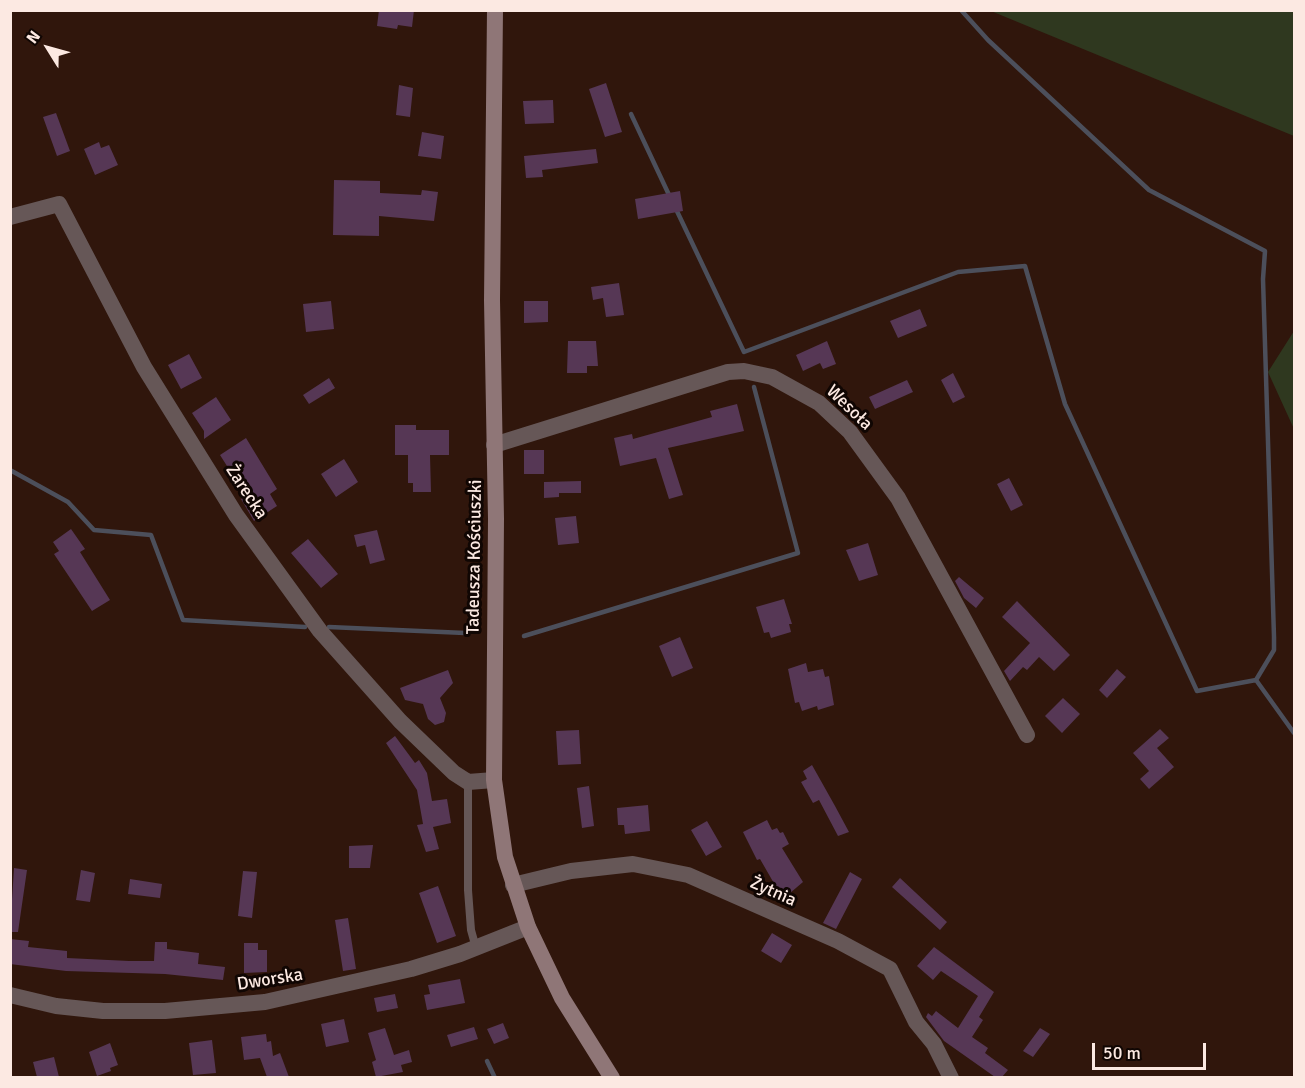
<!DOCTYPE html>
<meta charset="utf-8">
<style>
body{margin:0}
#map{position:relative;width:1305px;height:1088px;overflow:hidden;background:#30160c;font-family:Signika,sans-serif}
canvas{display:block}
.frame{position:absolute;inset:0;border:12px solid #fce9e2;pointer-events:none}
.north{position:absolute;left:18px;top:18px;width:60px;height:60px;-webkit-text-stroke:4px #100603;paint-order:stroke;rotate:307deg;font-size:16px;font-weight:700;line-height:24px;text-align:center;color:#fce9e2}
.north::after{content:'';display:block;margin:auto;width:21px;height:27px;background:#fce9e2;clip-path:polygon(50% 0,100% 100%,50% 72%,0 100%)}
.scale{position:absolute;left:1092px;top:1043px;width:114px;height:27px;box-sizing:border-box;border:3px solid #fce9e2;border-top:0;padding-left:8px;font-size:18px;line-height:21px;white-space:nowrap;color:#fce9e2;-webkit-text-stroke:4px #100603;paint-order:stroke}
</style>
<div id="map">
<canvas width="1305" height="1088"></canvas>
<div class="frame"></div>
<div class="north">N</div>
<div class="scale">50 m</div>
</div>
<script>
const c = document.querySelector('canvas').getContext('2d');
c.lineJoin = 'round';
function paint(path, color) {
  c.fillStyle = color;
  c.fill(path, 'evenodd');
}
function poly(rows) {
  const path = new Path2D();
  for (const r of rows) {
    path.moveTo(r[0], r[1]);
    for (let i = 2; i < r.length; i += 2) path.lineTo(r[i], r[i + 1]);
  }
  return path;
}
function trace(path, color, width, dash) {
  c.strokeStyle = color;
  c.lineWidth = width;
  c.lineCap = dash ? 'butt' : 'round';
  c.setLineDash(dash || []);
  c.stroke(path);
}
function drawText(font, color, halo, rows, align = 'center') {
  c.font = font + ' Signika,sans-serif';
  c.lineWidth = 6;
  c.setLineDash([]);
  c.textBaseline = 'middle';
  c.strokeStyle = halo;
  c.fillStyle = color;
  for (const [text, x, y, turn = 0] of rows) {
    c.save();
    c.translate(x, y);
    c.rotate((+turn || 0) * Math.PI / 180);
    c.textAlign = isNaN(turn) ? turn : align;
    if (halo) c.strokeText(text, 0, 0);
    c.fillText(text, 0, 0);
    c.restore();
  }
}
const green = poly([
 [991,11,1294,11,1294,136],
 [1294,331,1294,429,1268,372]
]);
const stream = poly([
 [961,10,988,40,1149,190,1265,251,1263,279,1274,637,1274,650,1256,680],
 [631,114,670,197],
 [675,207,744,352,958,272,1025,266,1065,404,1197,691,1256,680,1294,733],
 [10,470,68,502,94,530,151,535,183,620,305,627],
 [329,627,465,633],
 [524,636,798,553,754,387],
 [487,1061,495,1078]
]);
const building = poly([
 [379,10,414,10,412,27,398,25,397,29,377,26],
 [606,83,622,132,605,137,589,89],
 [399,85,413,88,410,117,396,115],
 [553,100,554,123,525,124,523,101],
 [56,113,70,151,57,156,43,117],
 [422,132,444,136,441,159,418,156],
 [99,142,101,148,109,145,118,165,95,175,84,149],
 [596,149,598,163,542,170,543,177,526,178,524,156],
 [334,180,380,181,380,193,421,195,422,190,438,192,434,221,379,216,379,236,333,235],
 [680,191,683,211,638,219,635,199],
 [619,283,624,315,606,317,603,298,593,300,591,287],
 [331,301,334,329,306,332,303,304],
 [524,301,548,301,548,322,524,323],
 [920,309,927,326,898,338,890,321],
 [568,341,596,341,598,366,587,366,587,373,567,373],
 [827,341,836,364,823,369,820,363,803,371,796,355],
 [189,354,202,378,181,389,168,365],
 [953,373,965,397,953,403,941,380],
 [329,378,335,388,309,404,303,395],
 [907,380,913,392,875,409,869,397],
 [216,397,231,420,204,439,204,431,192,413],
 [737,404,744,431,668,448,683,495,669,499,656,458,620,466,614,438,632,434,633,439,712,417,710,411],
 [395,425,416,425,416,430,449,430,449,455,430,455,431,492,413,492,413,483,408,483,408,455,395,455],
 [246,438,277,489,270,494,277,506,254,521,241,499,246,496,220,455],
 [524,450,544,450,544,474,524,474],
 [344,459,358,482,336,497,321,474],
 [1009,478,1023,505,1011,511,997,484],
 [581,481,581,493,559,493,559,497,544,498,544,482],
 [576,516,579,543,558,545,555,518],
 [71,529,85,549,80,552,110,600,92,611,54,554,59,551,53,542],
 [377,530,385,560,370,564,365,545,357,547,354,535],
 [308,539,338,574,321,588,291,553],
 [868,543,878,575,859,581,846,550],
 [959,577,984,598,976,608,964,598,955,581],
 [784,599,792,624,789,624,791,632,771,638,769,632,764,633,756,607],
 [1017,601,1070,655,1054,671,1039,657,1027,670,1023,667,1010,681,1004,671,1030,643,1002,617],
 [680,637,693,668,672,677,659,646],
 [806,663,808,672,823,669,825,677,829,676,834,705,818,710,817,706,802,711,799,702,795,703,788,669],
 [1117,669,1126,677,1107,698,1099,690],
 [448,670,453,683,440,698,446,713,444,722,435,725,428,719,423,704,405,700,400,688],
 [1063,698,1080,714,1062,733,1045,716],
 [1160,729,1169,738,1157,748,1174,767,1149,789,1140,779,1149,771,1133,753],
 [579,730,581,764,558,765,556,731],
 [395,736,415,763,419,760,427,773,432,801,447,799,451,823,433,827,439,849,426,852,417,825,423,824,417,790,386,743],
 [812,765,835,806,849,832,838,836,819,800,813,803,801,782,807,779,803,771],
 [589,786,594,826,582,828,577,788],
 [648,805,650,831,625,834,624,825,618,825,617,808],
 [767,820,772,830,777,828,780,833,783,832,789,844,782,848,803,882,783,899,760,859,757,860,743,832],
 [707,821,722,847,706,856,691,830],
 [373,845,370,868,349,868,349,846],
 [14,868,27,870,18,932,10,932],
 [81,870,95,873,90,902,76,900],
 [243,871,257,872,252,918,238,916],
 [850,872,862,879,836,929,823,923],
 [900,878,947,922,940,930,892,887],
 [130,879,162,884,160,898,128,894],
 [438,886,456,936,437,943,419,893],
 [348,918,356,969,343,971,335,920],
 [772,933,792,945,781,963,761,951],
 [10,939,29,941,28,947,67,951,67,958,129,961,154,961,155,942,167,942,167,949,199,953,198,964,225,967,223,980,165,974,66,971,10,964],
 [244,943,258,943,258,950,267,950,267,972,244,973],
 [934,947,994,992,979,1017,983,1020,972,1037,988,1048,985,1053,1008,1070,1002,1077,995,1077,944,1041,926,1017,928,1013,932,1016,936,1011,958,1028,978,996,941,971,933,980,917,966],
 [460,979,465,1003,427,1010,424,995,430,994,428,985],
 [395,994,398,1008,377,1012,374,998],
 [344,1019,349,1042,326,1047,321,1024],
 [503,1023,509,1038,494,1044,487,1029],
 [474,1027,478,1039,451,1047,447,1035],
 [385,1028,394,1055,409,1050,412,1062,401,1065,403,1072,376,1077,372,1062,376,1060,368,1033],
 [1040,1028,1050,1034,1033,1057,1023,1051],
 [266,1034,267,1042,271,1041,273,1056,280,1053,289,1077,267,1077,260,1058,244,1060,241,1037],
 [212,1040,216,1073,193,1075,189,1043],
 [110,1043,118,1065,110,1068,111,1071,97,1076,89,1052],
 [54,1057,59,1077,37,1077,33,1062]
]);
const service = poly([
 [468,782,468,890,471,930,476,948]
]);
const minor = poly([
 [10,217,59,204,144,367,236,515,320,631,400,721,454,773,468,782,494,780],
 [494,445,728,372,744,371,772,377,819,403,850,432,898,498,1027,735],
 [513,885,571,871,633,864,688,875,838,941,890,969,916,1022,934,1044,951,1078],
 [10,995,56,1006,103,1011,165,1011,265,1002,411,969,460,954,528,927]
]);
const secondary = poly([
 [495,10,492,300,496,519,494,780,505,857,528,927,562,998,612,1078]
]);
const streetNames = [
 ["Wesoła",849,408,44],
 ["Żarecka",246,492,57],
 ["Tadeusza Kościuszki",475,557,-89],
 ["Żytnia",773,892,24],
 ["Dworska",270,980,-9]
];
paint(green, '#2f381f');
trace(stream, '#4c4f5b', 4.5);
paint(building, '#563755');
trace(service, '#665757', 8);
trace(minor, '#665757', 16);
trace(secondary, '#8f7677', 16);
drawText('18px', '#fce9e2', '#100603', streetNames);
</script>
